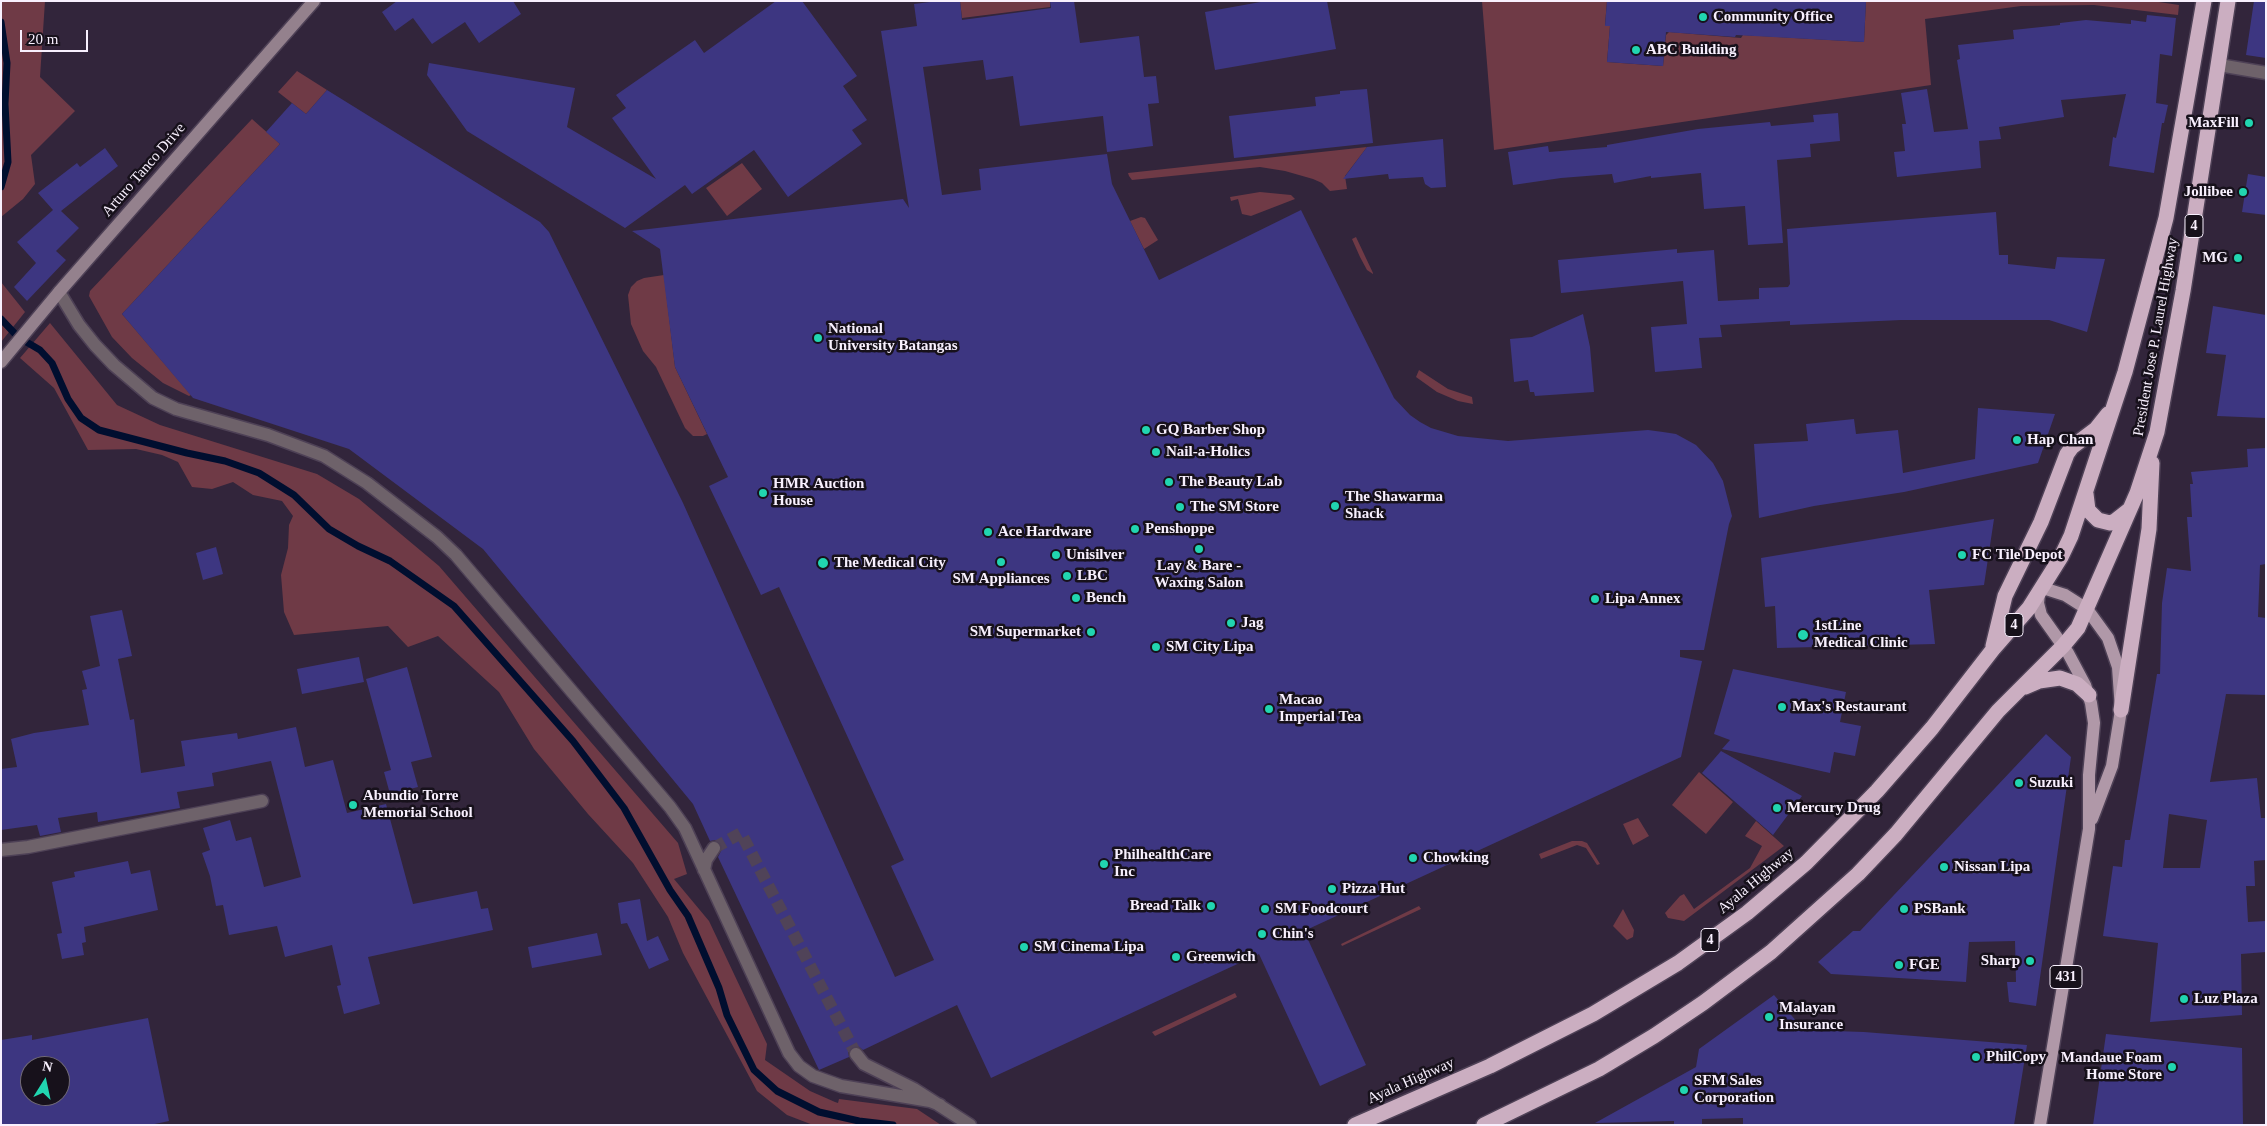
<!DOCTYPE html>
<style>
body{margin:0}
#map{position:relative;width:2267px;height:1126px;overflow:hidden;background:#32253b;font-family:Georgia,serif}
canvas{display:block}
.frame{position:absolute;inset:0;border:2px solid #f8f0fe;pointer-events:none}
.north{position:absolute;left:20px;top:1056px;width:50px;height:50px;box-sizing:border-box;background:#17111b;border:1px solid #716a76;border-radius:50%;rotate:10deg;font-size:14px;font-weight:700;line-height:20px;text-align:center;color:#f8f0fe}
.north::after{content:'';display:block;margin:auto;width:18px;height:22px;background:#21d5b0;clip-path:polygon(50% 0,100% 100%,50% 72%,0 100%)}
.scale{position:absolute;left:20px;top:30px;width:68px;height:22px;box-sizing:border-box;border:2px solid #f8f0fe;border-top:0;padding-left:6px;font-size:15px;line-height:18px;white-space:nowrap;color:#f8f0fe;-webkit-text-stroke:4px #17111b;paint-order:stroke}
</style>
<div id="map">
<canvas width="2267" height="1126"></canvas>
<div class="frame"></div>
<div class="north">N</div>
<div class="scale">20 m</div>
</div>
<script>
const c = document.querySelector('canvas').getContext('2d');
c.lineJoin = 'round';
function paint(path, color) {
  c.fillStyle = color;
  c.fill(path, 'evenodd');
}
function poly(rows) {
  const path = new Path2D();
  for (const r of rows) {
    path.moveTo(r[0], r[1]);
    for (let i = 2; i < r.length; i += 2) path.lineTo(r[i], r[i + 1]);
  }
  return path;
}
function trace(path, color, width, dash) {
  c.strokeStyle = color;
  c.lineWidth = width;
  c.lineCap = dash ? 'butt' : 'round';
  c.setLineDash(dash || []);
  c.stroke(path);
}
function drawText(font, color, halo, rows, align = 'center') {
  c.font = font + ' Georgia,serif';
  c.lineWidth = 5;
  c.setLineDash([]);
  c.textBaseline = 'middle';
  c.strokeStyle = halo;
  c.fillStyle = color;
  for (const [text, x, y, turn = 0] of rows) {
    c.save();
    c.translate(x, y);
    c.rotate((+turn || 0) * Math.PI / 180);
    c.textAlign = isNaN(turn) ? turn : align;
    if (halo) c.strokeText(text, 0, 0);
    c.fillText(text, 0, 0);
    c.restore();
  }
}
const green = poly([
 [1,1,45,1,40,77,75,111,31,155,35,184,23,199,1,217],
 [960,1,1050,1,1050,7,962,18],
 [1482,1,1607,1,1605,25,1610,26,1607,62,1663,66,1666,35,1669,32,1741,38,1743,35,1864,42,1866,1,2152,1,2179,5,2178,15,2094,5,2021,6,1925,19,1931,85,1494,150],
 [297,71,327,90,306,114,278,92],
 [252,119,280,144,122,314,191,395,189,396,163,383,132,358,112,337,89,296,90,291],
 [1367,147,1345,176,1347,189,1330,191,1322,183,1313,179,1285,171,1260,167,1132,180,1129,176,1128,173],
 [742,163,762,189,727,216,706,188],
 [1260,192,1291,195,1295,199,1251,216,1242,214,1238,199,1231,201,1230,197],
 [1141,217,1145,218,1158,240,1144,249,1130,221],
 [1356,237,1373,273,1373,274,1367,270,1360,257,1352,239],
 [664,275,675,367,707,434,703,436,693,436,685,428,656,367,643,351,631,324,628,295,631,287,637,281,644,278],
 [1,282,25,312,1,342],
 [50,323,117,405,160,425,317,474,359,499,439,566,678,843,687,874,674,879,709,921,767,1044,765,1060,810,1091,835,1102,838,1103,839,1099,917,1109,941,1125,813,1125,787,1115,757,1091,683,953,668,917,633,863,588,814,534,749,499,692,438,636,408,647,388,626,294,635,284,612,281,575,288,548,289,525,293,516,282,501,253,495,233,482,212,489,192,487,178,462,162,455,136,449,88,450,54,388,20,358],
 [1419,370,1448,389,1472,397,1473,404,1458,401,1437,392,1416,377],
 [1699,772,1733,802,1706,834,1672,805],
 [1638,818,1649,836,1633,845,1623,824],
 [1756,821,1784,846,1684,921,1668,918,1665,913,1680,896,1684,894,1694,909,1750,868,1762,846,1745,836],
 [1572,841,1582,841,1587,843,1600,864,1597,865,1586,848,1577,845,1541,859,1539,854],
 [1419,906,1421,909,1342,946,1341,944],
 [1623,909,1634,930,1633,937,1627,940,1613,926],
 [1235,993,1237,997,1155,1036,1152,1032]
]);
const stream = poly([
 [1,22,7,63,5,104,8,162,1,187],
 [1,319,18,337,40,350,52,363,68,399,81,418,99,430,187,453,225,461,259,473,294,495,329,529,358,546,390,561,454,606,573,741,624,808,670,890,688,916,719,988,727,1015,754,1070,777,1091,819,1112,859,1121,893,1125]
]);
const building = poly([
 [397,1,513,1,521,14,479,43,465,22,432,44,413,18,395,31,382,12],
 [776,1,802,1,857,76,843,86,867,120,852,130,862,144,788,197,754,150,692,194,685,185,625,228,467,131,427,75,429,63,575,88,567,127,656,179,612,118,626,108,616,95,695,40,704,53],
 [938,1,960,1,962,20,1051,8,1050,1,1074,1,1080,43,1139,36,1144,77,1156,76,1159,103,1148,104,1153,146,1107,152,1103,116,1020,126,1013,76,986,80,983,60,923,67,942,195,981,190,979,169,1107,154,1112,184,1159,280,1301,210,1394,398,1410,415,1420,422,1431,428,1458,436,1508,441,1648,430,1663,432,1676,434,1696,445,1713,463,1723,481,1732,516,1729,524,1704,650,1680,650,1680,657,1702,661,1681,757,1304,931,1366,1065,1320,1086,1259,954,991,1078,957,1005,863,1050,858,1046,851,1047,848,1052,849,1057,819,1070,718,857,722,849,721,844,715,840,710,841,693,804,483,549,349,449,193,398,122,314,280,144,266,132,292,103,306,114,327,90,540,222,549,232,683,503,895,977,934,960,891,866,904,860,779,587,761,595,709,486,728,477,675,367,660,249,632,231,903,199,909,208,881,31,917,26,914,4],
 [1266,1,1327,1,1336,49,1215,70,1205,12],
 [1607,1,1866,1,1864,42,1736,35,1735,37,1666,32,1663,66,1607,62,1610,26,1605,26],
 [2254,1,2266,1,2266,58,2246,55],
 [2147,15,2176,18,2172,56,2160,54,2156,103,2168,105,2164,123,2162,123,2154,173,2109,166,2113,137,2116,138,2126,94,2061,100,2064,117,1999,127,2001,139,1979,141,1981,168,1897,177,1894,152,1905,151,1902,124,1906,124,1901,93,1927,89,1934,132,1968,129,1957,60,1960,59,1958,45,2014,39,2013,30,2060,25,2060,23,2086,20,2131,24,2131,20,2146,22],
 [1367,89,1373,143,1234,158,1229,116,1316,106,1315,97,1340,94,1340,91],
 [1838,113,1840,141,1810,144,1811,157,1777,160,1783,243,1748,245,1745,206,1704,209,1701,173,1651,178,1651,176,1614,183,1612,174,1561,178,1513,185,1508,152,1548,146,1549,152,1607,147,1607,145,1698,129,1770,122,1771,126,1814,122,1813,115],
 [1443,139,1446,187,1431,188,1425,184,1423,177,1389,179,1388,174,1343,179,1367,147],
 [105,148,118,166,61,211,79,228,56,251,66,260,27,301,14,287,36,263,17,242,53,210,38,193,77,163,80,167],
 [2248,174,2266,177,2266,215,2242,212],
 [1996,212,1999,255,2008,255,2008,264,2055,269,2057,257,2105,259,2087,332,2049,320,1901,320,1790,325,1790,321,1720,325,1722,337,1699,338,1702,368,1655,372,1651,327,1687,324,1683,281,1561,293,1558,260,1677,249,1677,253,1714,250,1718,301,1759,299,1759,288,1788,287,1790,284,1787,229],
 [2213,306,2266,315,2266,418,2217,416,2226,355,2206,353],
 [1583,314,1590,347,1594,392,1535,396,1534,392,1530,392,1528,380,1514,382,1510,339,1532,337],
 [1978,408,2055,414,2038,463,1904,492,1814,506,1759,518,1754,444,1808,441,1806,424,1854,419,1856,434,1898,430,1903,473,1975,459],
 [2266,448,2266,564,2260,565,2258,617,2266,618,2266,695,2226,694,2210,782,2257,778,2261,818,2266,818,2266,860,2254,861,2255,886,2246,886,2248,922,2266,921,2266,952,2241,954,2242,1015,2150,1022,2158,943,2103,936,2113,866,2122,867,2125,840,2130,840,2157,674,2160,674,2162,603,2167,568,2191,571,2187,517,2192,517,2190,484,2193,484,2191,472,2248,467,2247,449],
 [2169,814,2207,820,2200,868,2163,868],
 [1994,519,1984,585,1929,590,1935,644,1777,648,1775,606,1765,607,1761,558],
 [216,547,223,574,203,580,196,553],
 [122,610,132,656,118,659,130,720,134,719,141,773,185,766,181,741,237,733,238,739,296,727,305,767,333,760,347,813,386,804,413,904,477,891,481,909,488,908,493,930,368,957,380,1004,344,1014,337,986,341,985,332,945,285,957,277,926,229,935,223,905,216,906,210,876,202,853,210,850,203,828,230,820,236,841,251,837,264,887,301,877,271,761,212,773,214,786,177,792,180,808,98,822,97,812,58,818,61,832,40,836,37,825,1,830,1,769,17,767,11,739,34,733,89,725,82,690,87,689,82,671,100,666,90,616],
 [359,657,364,682,302,694,297,669],
 [407,667,432,757,411,762,418,787,390,794,384,772,391,770,366,679],
 [1733,669,1846,692,1840,722,1861,726,1855,756,1834,752,1830,773,1722,749,1730,740,1714,734],
 [2046,734,2071,757,2036,1006,2009,1002,2007,982,2016,982,2015,941,1969,942,1966,982,1831,974,1818,962,1853,931,1860,931],
 [1721,751,1802,796,1773,835,1702,773],
 [128,861,131,874,150,870,158,910,84,927,86,942,82,943,84,955,62,959,57,934,62,933,52,882,75,877,74,872],
 [640,899,647,941,658,936,669,960,649,969,627,923,621,924,618,903],
 [597,933,602,955,532,968,528,947],
 [1774,995,1804,1030,1864,1032,2027,1045,2014,1125,1743,1125,1743,1118,1702,1119,1702,1125,1674,1125,1674,1121,1595,1123,1696,1067,1699,1049],
 [148,1018,169,1121,150,1125,1,1125,1,1040,32,1035,32,1040],
 [30,1066,60,1066,60,1096,30,1096],
 [2106,1034,2242,1048,2243,1125,2093,1125]
]);
const streetTunnel = poly([
 [714,848,741,833,856,1054]
]);
const street = poly([
 [2219,65,2266,73],
 [59,292,79,325,95,345,114,365,153,398,176,409,268,435,324,456,367,483,437,537,456,555,670,807,685,828,789,1053,799,1066,813,1076,841,1086,930,1101,940,1105],
 [1,850,28,847,262,801],
 [704,870,706,860,714,848],
 [856,1054,864,1064,914,1089,970,1125]
]);
const secondary = poly([
 [1,362,59,292,314,1]
]);
const primary = poly([
 [2043,588,2065,595,2087,609,2108,638,2118,667,2121,710,2112,766,2092,819],
 [2039,594,2038,603,2041,615,2068,653,2085,685,2091,703,2094,723,2089,775,2089,829,2040,1125]
]);
const highway = poly([
 [2086,494,2088,510,2098,520,2110,523,2115,521,2129,510],
 [1993,646,2005,596,2041,522,2067,454,2072,447,2096,429,2108,414],
 [2025,687,2039,681,2060,678,2077,684,2089,695],
 [2121,710,2149,529,2152,463],
 [1355,1125,1490,1066,1593,1014,1678,963,1747,913,1806,863,1877,791,1932,728,1994,648,2029,608,2061,557,2071,536,2125,372,2166,218,2204,1],
 [1484,1125,1599,1069,1654,1036,1703,1003,1771,952,1858,874,1896,834,1998,711,2063,646,2078,628,2137,493,2157,432,2183,291,2228,1]
]);
const markers = [
 [1703,17,5,"#21d5b0"],
 [1636,50,5,"#21d5b0"],
 [2249,123,5,"#21d5b0"],
 [2243,192,5,"#21d5b0"],
 [2238,258,5,"#21d5b0"],
 [818,338,5,"#21d5b0"],
 [1146,430,5,"#21d5b0"],
 [2017,440,5,"#21d5b0"],
 [1156,452,5,"#21d5b0"],
 [1169,482,5,"#21d5b0"],
 [763,493,5,"#21d5b0"],
 [1335,506,5,"#21d5b0"],
 [1180,507,5,"#21d5b0"],
 [1135,529,5,"#21d5b0"],
 [988,532,5,"#21d5b0"],
 [1199,549,5,"#21d5b0"],
 [1056,555,5,"#21d5b0"],
 [1962,555,5,"#21d5b0"],
 [1001,562,5,"#21d5b0"],
 [823,563,6,"#21d5b0"],
 [1067,576,5,"#21d5b0"],
 [1076,598,5,"#21d5b0"],
 [1595,599,5,"#21d5b0"],
 [1231,623,5,"#21d5b0"],
 [1091,632,5,"#21d5b0"],
 [1803,635,6,"#21d5b0"],
 [1156,647,5,"#21d5b0"],
 [1782,707,5,"#21d5b0"],
 [1269,709,5,"#21d5b0"],
 [2019,783,5,"#21d5b0"],
 [353,805,5,"#21d5b0"],
 [1777,808,5,"#21d5b0"],
 [1413,858,5,"#21d5b0"],
 [1104,864,5,"#21d5b0"],
 [1944,867,5,"#21d5b0"],
 [1332,889,5,"#21d5b0"],
 [1211,906,5,"#21d5b0"],
 [1265,909,5,"#21d5b0"],
 [1904,909,5,"#21d5b0"],
 [1262,934,5,"#21d5b0"],
 [1024,947,5,"#21d5b0"],
 [1176,957,5,"#21d5b0"],
 [2030,961,5,"#21d5b0"],
 [1899,965,5,"#21d5b0"],
 [2184,999,5,"#21d5b0"],
 [1769,1017,5,"#21d5b0"],
 [1976,1057,5,"#21d5b0"],
 [2172,1067,5,"#21d5b0"],
 [1684,1090,5,"#21d5b0"]
];
const shields = [
 [2194,226,18],
 [2014,625,18],
 [1710,940,18],
 [2066,977,32]
];
const shieldNames = [
 ["4",2194,226],
 ["4",2014,625],
 ["4",1710,940],
 ["431",2066,977]
];
const poiNames = [
 ["Community Office",1713,17],
 ["ABC Building",1646,50],
 ["MaxFill",2239,123,"right"],
 ["Jollibee",2233,192,"right"],
 ["MG",2228,258,"right"],
 ["National",828,329],
 ["University Batangas",828,346],
 ["GQ Barber Shop",1156,430],
 ["Hap Chan",2027,440],
 ["Nail-a-Holics",1166,452],
 ["The Beauty Lab",1179,482],
 ["HMR Auction",773,484],
 ["House",773,501],
 ["The Shawarma",1345,497],
 ["Shack",1345,514],
 ["The SM Store",1190,507],
 ["Penshoppe",1145,529],
 ["Ace Hardware",998,532],
 ["Unisilver",1066,555],
 ["FC Tile Depot",1972,555],
 ["The Medical City",834,563],
 ["Lay & Bare -",1199,566,"center"],
 ["Waxing Salon",1199,583,"center"],
 ["LBC",1077,576],
 ["SM Appliances",1001,579,"center"],
 ["Bench",1086,598],
 ["Lipa Annex",1605,599],
 ["Jag",1241,623],
 ["1stLine",1814,626],
 ["Medical Clinic",1814,643],
 ["SM Supermarket",1081,632,"right"],
 ["SM City Lipa",1166,647],
 ["Macao",1279,700],
 ["Imperial Tea",1279,717],
 ["Max's Restaurant",1792,707],
 ["Suzuki",2029,783],
 ["Abundio Torre",363,796],
 ["Memorial School",363,813],
 ["Mercury Drug",1787,808],
 ["PhilhealthCare",1114,855],
 ["Inc",1114,872],
 ["Chowking",1423,858],
 ["Nissan Lipa",1954,867],
 ["Pizza Hut",1342,889],
 ["Bread Talk",1201,906,"right"],
 ["SM Foodcourt",1275,909],
 ["PSBank",1914,909],
 ["Chin's",1272,934],
 ["SM Cinema Lipa",1034,947],
 ["Greenwich",1186,957],
 ["Sharp",2020,961,"right"],
 ["FGE",1909,965],
 ["Luz Plaza",2194,999],
 ["Malayan",1779,1008],
 ["Insurance",1779,1025],
 ["PhilCopy",1986,1057],
 ["Mandaue Foam",2162,1058,"right"],
 ["Home Store",2162,1075,"right"],
 ["SFM Sales",1694,1081],
 ["Corporation",1694,1098]
];
const streetNames = [
 ["Arturo Tanco Drive",144,170,-49],
 ["President Jose P. Laurel Highway",2156,337,-80],
 ["Ayala Highway",1756,881,-40],
 ["Ayala Highway",1411,1081,-24]
];
paint(green, '#6f3a46');
trace(stream, '#000e2f', 7);
paint(building, '#3d3681');
trace(streetTunnel, '#504358', 12, [12, 6]);
trace(street, '#4e4156', 15);
trace(secondary, '#4e4156', 15);
trace(primary, '#4e4156', 15);
trace(highway, '#4e4156', 18);
trace(street, '#6e626a', 12);
trace(secondary, '#94818d', 12);
trace(primary, '#b098a8', 12);
trace(highway, '#cbaec1', 15);
for (const [x, y, r, color] of markers) {
  const dot = new Path2D();
  dot.arc(x, y, r, 0, 2 * Math.PI);
  c.fillStyle = color;
  c.fill(dot);
  trace(dot, '#17111b', 2);
}
for (const [x, y, w] of shields) {
  const box = new Path2D();
  box.roundRect(x - w / 2, y - 11.5, w, 23, 4);
  c.fillStyle = '#17111b';
  c.fill(box);
  trace(box, '#f8f0fe', 1);
}
drawText('bold 14px', '#f8f0fe', null, shieldNames);
drawText('bold 15px', '#f8f0fe', '#17111b', poiNames, 'left');
drawText('15px', '#f8f0fe', '#17111b', streetNames);
</script>
